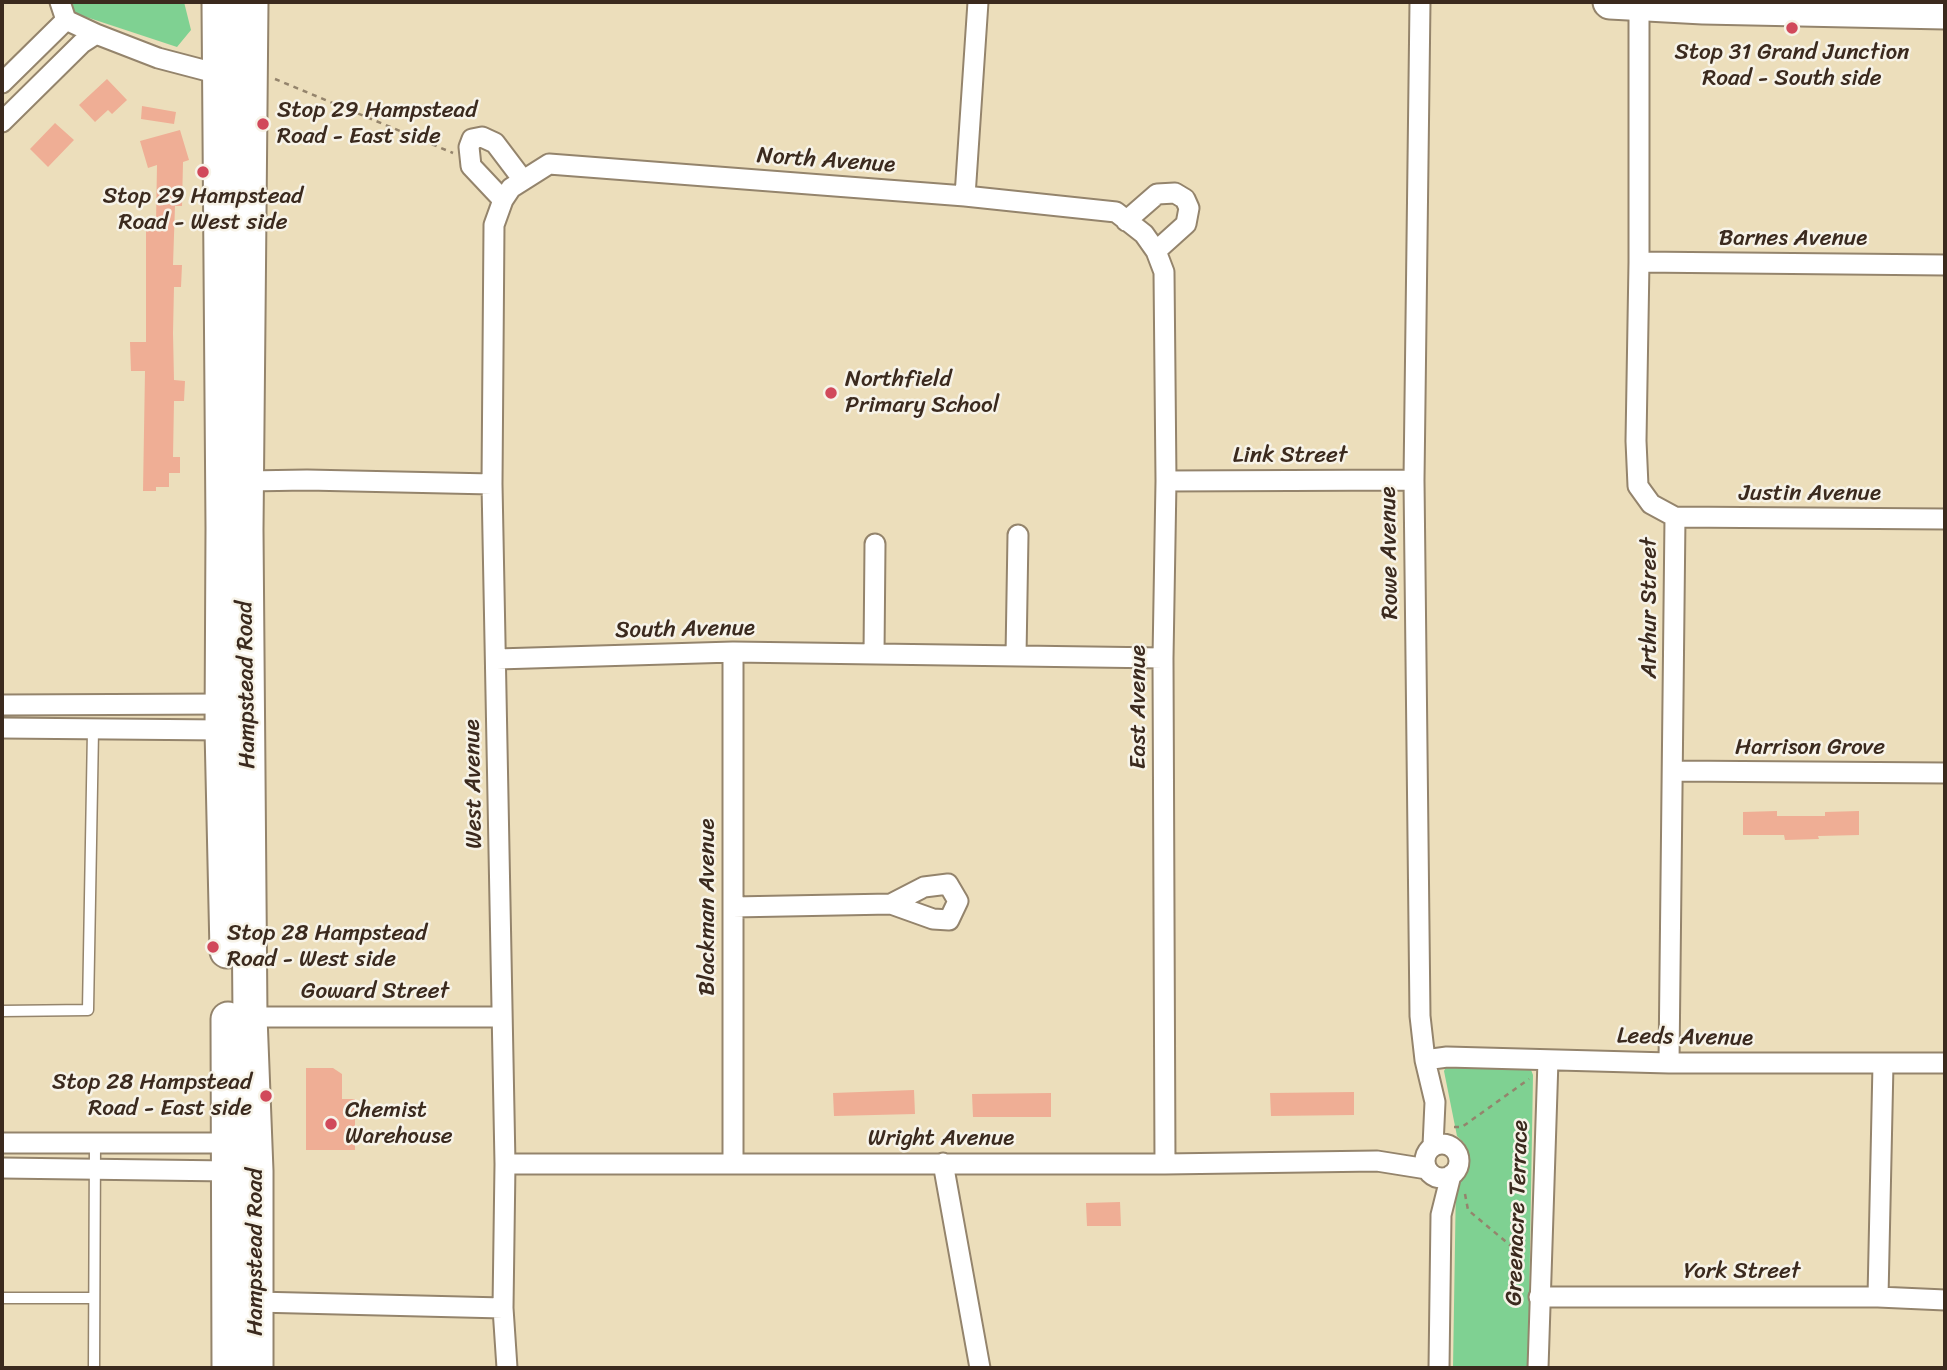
<!DOCTYPE html>
<style>
body{margin:0}
#map{position:relative;width:1947px;height:1370px;overflow:hidden;background:#ecdebb;font-family:Sriracha,sans-serif}
canvas{display:block}
.frame{position:absolute;inset:0;border:4px solid #3b2a1e;pointer-events:none}
</style>
<div id="map">
<canvas width="1947" height="1370"></canvas>
<div class="frame"></div>
</div>
<script>
const c = document.querySelector('canvas').getContext('2d');
c.lineJoin = 'round';
function paint(path, color) {
  c.fillStyle = color;
  c.fill(path, 'evenodd');
}
function poly(rows) {
  const path = new Path2D();
  for (const r of rows) {
    if (r.length === 3) {
      path.moveTo(r[0] + r[2], r[1]);
      path.arc(r[0], r[1], r[2], 0, 2 * Math.PI);
      continue;
    }
    path.moveTo(r[0], r[1]);
    for (let i = 2; i < r.length; i += 2) path.lineTo(r[i], r[i + 1]);
  }
  return path;
}
function trace(path, color, width, dash) {
  c.strokeStyle = color;
  c.lineWidth = width;
  c.lineCap = dash ? 'butt' : 'round';
  c.setLineDash(dash || []);
  c.stroke(path);
}
function drawText(font, color, halo, rows, align = 'center') {
  c.font = font + ' Sriracha,sans-serif';
  c.lineWidth = 5;
  c.setLineDash([]);
  c.textBaseline = 'middle';
  c.strokeStyle = halo;
  c.fillStyle = color;
  for (const [text, x, y, turn = 0] of rows) {
    c.save();
    c.translate(x, y);
    c.rotate((+turn || 0) * Math.PI / 180);
    c.textAlign = isNaN(turn) ? turn : align;
    if (halo) c.strokeText(text, 0, 0);
    c.fillText(text, 0, 0);
    c.restore();
  }
}
const green = poly([
 [70,2,184,2,191,30,177,47,74,13],
 [1448,1063,1530,1067,1533,1075,1528,1368,1453,1368,1456,1181,1467,1162,1467,1153,1464,1143,1457,1136,1444,1071]
]);
const building = poly([
 [107,79,127,100,112,114,108,110,95,122,79,105],
 [142,106,176,112,174,124,141,119],
 [55,123,74,140,48,167,30,149],
 [180,130,189,160,183,162,182,206,175,206,173,265,182,265,181,287,174,287,173,333,174,380,185,381,184,401,174,401,173,457,180,457,180,473,169,473,169,487,156,487,156,491,143,491,145,371,131,371,130,342,146,342,146,223,156,223,157,165,148,168,140,141],
 [1777,811,1777,816,1825,816,1825,812,1859,811,1859,835,1818,836,1819,839,1785,840,1784,835,1743,835,1743,812],
 [306,1068,333,1068,342,1074,342,1099,355,1099,355,1150,306,1150],
 [914,1090,915,1114,834,1116,833,1093],
 [1354,1092,1354,1115,1271,1116,1270,1093],
 [1051,1093,1051,1117,973,1117,972,1094],
 [1120,1202,1121,1226,1087,1226,1086,1203]
]);
const path = poly([
 [275,79,453,153],
 [1454,1127,1462,1127,1529,1079],
 [1465,1194,1468,1210,1523,1256]
]);
const service = poly([
 [2,1011,88,1010,93,730],
 [2,1298,93,1298],
 [94,1368,95,1143]
]);
const minor = poly([
 [60,2,66,20,96,34,158,58,219,74],
 [1420,2,1414,480,1420,1016,1425,1060,1435,1102,1433,1146],
 [1639,3,1639,262,1636,441,1638,486,1651,504,1675,517,1669,1063],
 [2,83,66,20],
 [2,122,82,43,96,34],
 [965,196,978,2],
 [503,200,471,166,469,147,472,139,482,137,495,143,523,180],
 [1126,221,1157,194,1175,193,1185,199,1189,208,1186,224,1156,251],
 [1639,262,1945,265],
 [248,481,307,480,492,484],
 [1166,481,1414,480],
 [1675,517,1945,519],
 [874,654,875,544],
 [1016,656,1018,535],
 [497,659,733,652,1163,658],
 [2,705,223,704],
 [2,728,222,730],
 [1674,771,1945,773],
 [733,907,891,904,933,919,949,920,958,901,948,884,924,887,891,904],
 [250,1017,500,1017],
 [1425,1060,1447,1057,1669,1063,1945,1063],
 [2,1143,228,1143],
 [1442,1161,17],
 [733,1163,733,652],
 [943,1163,980,1368],
 [505,1164,1165,1164,1377,1161,1427,1169],
 [2,1168,229,1171],
 [1539,1297,1878,1297,1945,1300],
 [1878,1297,1883,1064],
 [256,1302,503,1308],
 [507,1368,503,1308,505,1164,492,484,494,225,503,200,511,188,549,164,965,196,1116,212,1144,234,1156,251,1164,272,1166,481,1163,658,1165,1164],
 [1439,1368,1441,1215,1451,1175],
 [1538,1368,1548,1060]
]);
const trunk = poly([
 [219,2,223,528,222,730,227,951],
 [251,2,246,529,250,1017,256,1171,256,1368],
 [1610,2,1703,7,1945,12],
 [228,1019,229,1368]
]);
const markers = [
 [1792,28,7,"#d1495b"],
 [263,124,7,"#d1495b"],
 [203,172,7,"#d1495b"],
 [831,393,7,"#d1495b"],
 [213,947,7,"#d1495b"],
 [266,1096,7,"#d1495b"],
 [331,1124,7,"#d1495b"]
];
const poiNames = [
 ["Stop 31 Grand Junction",1792,53,"center"],
 ["Road - South side",1792,79,"center"],
 ["Stop 29 Hampstead",277,111],
 ["Road - East side",277,137],
 ["Stop 29 Hampstead",203,197,"center"],
 ["Road - West side",203,223,"center"],
 ["Northfield",845,380],
 ["Primary School",845,406],
 ["Stop 28 Hampstead",227,934],
 ["Road - West side",227,960],
 ["Stop 28 Hampstead",252,1083,"right"],
 ["Road - East side",252,1109,"right"],
 ["Chemist",345,1111],
 ["Warehouse",345,1137]
];
const streetNames = [
 ["North Avenue",826,161,4],
 ["Barnes Avenue",1793,239],
 ["Link Street",1290,456],
 ["Justin Avenue",1810,494],
 ["Rowe Avenue",1390,553,-91],
 ["Arthur Street",1650,608,-90],
 ["South Avenue",685,630,-1],
 ["Hampstead Road",247,685,-91],
 ["East Avenue",1139,707,-90],
 ["Harrison Grove",1810,748],
 ["West Avenue",474,784,-91],
 ["Blackman Avenue",708,907,-90],
 ["Goward Street",375,992],
 ["Leeds Avenue",1685,1038,1],
 ["Wright Avenue",941,1139],
 ["Greenacre Terrace",1518,1213,-88],
 ["Hampstead Road",256,1252,-90],
 ["York Street",1742,1272]
];
paint(green, '#7fd192');
paint(building, '#efae95');
trace(service, '#94846c', 13);
trace(minor, '#94846c', 23);
trace(trunk, '#94846c', 37);
trace(path, '#94846c', 2.5, [5, 5]);
trace(service, '#fff', 10);
trace(minor, '#fff', 19);
trace(trunk, '#fff', 33);
for (const [x, y, r, color] of markers) {
  const dot = new Path2D();
  dot.arc(x, y, r, 0, 2 * Math.PI);
  c.fillStyle = color;
  c.fill(dot);
  trace(dot, '#f7f3e8', 2.5);
}
drawText('23px', '#3b2a1e', '#f7f3e8', poiNames, 'left');
drawText('23px', '#3b2a1e', '#f7f3e8', streetNames);
</script>
